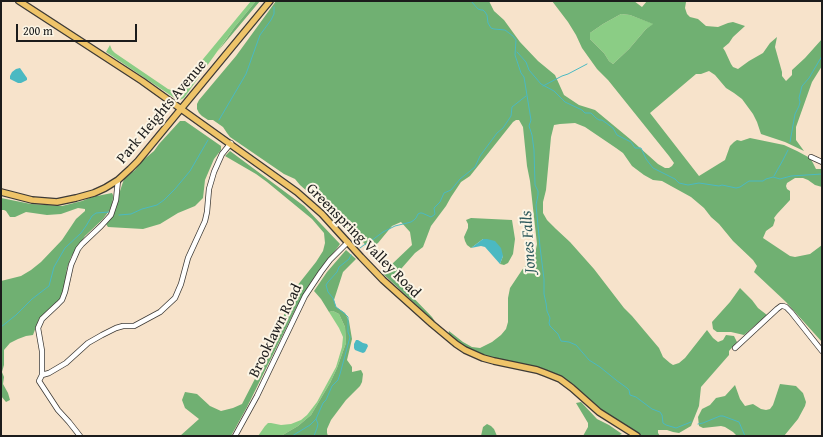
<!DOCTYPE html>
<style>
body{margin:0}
#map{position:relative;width:823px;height:437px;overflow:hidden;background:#f7e3cb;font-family:"Gentium Book Plus",serif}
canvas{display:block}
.frame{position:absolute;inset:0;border:2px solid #1c1c1c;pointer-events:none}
.scale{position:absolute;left:16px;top:24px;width:121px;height:18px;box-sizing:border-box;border:2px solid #1c1c1c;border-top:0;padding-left:5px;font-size:12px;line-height:14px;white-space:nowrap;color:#1c1c1c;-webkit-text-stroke:3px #fcf5e5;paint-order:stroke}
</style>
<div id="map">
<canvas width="823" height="437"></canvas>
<div class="frame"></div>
<div class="scale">200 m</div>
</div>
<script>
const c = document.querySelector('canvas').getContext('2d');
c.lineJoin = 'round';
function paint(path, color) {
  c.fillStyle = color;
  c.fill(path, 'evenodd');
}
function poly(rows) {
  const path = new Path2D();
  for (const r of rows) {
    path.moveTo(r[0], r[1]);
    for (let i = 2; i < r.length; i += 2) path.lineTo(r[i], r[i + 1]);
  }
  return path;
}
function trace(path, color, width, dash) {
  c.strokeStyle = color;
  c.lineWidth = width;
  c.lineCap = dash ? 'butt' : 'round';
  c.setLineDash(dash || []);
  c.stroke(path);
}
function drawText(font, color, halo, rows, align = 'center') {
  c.font = font + ' "Gentium Book Plus",serif';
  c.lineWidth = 4;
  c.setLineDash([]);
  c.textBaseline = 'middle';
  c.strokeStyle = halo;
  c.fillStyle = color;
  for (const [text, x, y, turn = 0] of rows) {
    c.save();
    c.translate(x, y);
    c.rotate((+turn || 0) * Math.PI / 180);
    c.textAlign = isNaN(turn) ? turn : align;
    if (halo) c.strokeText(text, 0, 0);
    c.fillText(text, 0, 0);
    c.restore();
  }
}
const green = poly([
 [251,1,256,1,234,28,184,98,180,100,176,99,106,52,110,45,112,50,115,53,140,70,168,89,171,90,176,89,180,87],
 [621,14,630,15,654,24,646,29,629,49,613,64,609,61,604,53,590,39,590,33,603,24],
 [333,311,339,314,345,327,346,343,337,368,330,383,311,415,298,426,281,436,258,436,265,426,268,423,271,423,281,425,291,424,301,420,307,415,317,402,336,367,342,347,343,337,339,328,329,312]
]);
const forest = poly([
 [256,1,260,1,218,51,234,28],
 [276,1,489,1,494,11,504,20,520,42,538,61,555,75,564,95,579,105,595,110,630,139,658,164,665,168,669,168,672,166,674,163,669,156,608,80,597,69,582,48,576,35,568,22,552,1,634,1,642,7,647,1,687,1,686,2,685,8,687,14,690,17,698,19,706,26,718,27,728,23,733,22,745,26,733,37,729,43,723,48,725,51,731,64,733,67,738,69,749,61,763,53,770,43,777,37,775,47,782,72,782,76,786,81,792,75,792,70,805,58,822,39,822,66,812,82,796,127,796,140,804,151,785,142,761,134,757,122,753,114,742,99,734,93,726,88,715,75,709,71,701,74,696,74,650,113,699,176,725,160,730,146,734,142,737,140,741,141,750,138,784,145,797,151,810,158,813,163,816,169,822,169,822,187,815,185,808,180,803,178,795,178,787,183,786,186,787,189,790,191,790,200,777,214,774,218,775,220,773,226,766,231,763,238,790,256,795,257,810,254,822,245,822,342,786,302,754,272,757,266,753,260,733,241,719,224,711,217,704,208,691,197,671,186,662,181,653,180,644,175,632,166,623,153,616,148,585,127,575,123,560,124,554,125,551,137,546,190,543,202,543,213,547,220,556,229,570,242,594,269,624,308,632,316,659,348,663,357,670,363,673,365,679,363,685,358,707,330,713,338,718,342,723,340,726,335,734,336,737,342,729,351,729,355,701,387,699,406,691,426,679,433,673,432,667,430,658,430,658,433,660,436,643,436,618,422,602,410,585,396,573,384,555,374,533,367,506,362,479,354,464,346,448,335,449,331,463,342,472,347,480,348,492,342,501,335,506,329,508,322,508,298,510,288,522,270,535,254,537,244,530,181,527,166,523,127,519,120,516,120,513,122,470,176,461,182,451,197,446,206,431,226,423,247,415,253,401,269,399,281,402,286,432,317,436,323,381,272,391,265,412,245,410,232,401,222,392,226,378,243,369,249,357,235,343,227,317,200,300,185,295,179,284,174,230,137,227,133,223,127,213,120,208,120,202,116,199,113,197,109,197,104,199,100,236,56],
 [621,14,630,15,653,24,646,29,629,49,613,64,609,61,604,53,590,39,590,33,603,24],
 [180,121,185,121,221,146,221,150,214,159,205,180,203,198,195,206,178,213,160,224,143,229,108,227,106,224,116,209,117,200,124,179,135,170,142,161,154,151,159,144],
 [230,151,304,206,340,244,338,247,315,276,296,308,247,407,231,436,180,436,199,419,185,408,182,400,185,392,197,394,210,406,221,411,233,408,242,404,276,338,284,315,285,303,293,291,316,262,323,251,325,243,324,233,312,219,267,182,256,174,225,156],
 [112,193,113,195,113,198,112,206,109,211,103,219,85,236,71,257,67,268,64,292,60,301,39,319,33,335,26,336,18,339,10,343,4,350,4,365,2,372,4,377,3,384,8,393,10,400,6,402,1,396,1,281,21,276,31,270,41,262,62,240,76,219,85,211,85,209,78,208,61,214,47,215,26,212,15,217,10,217,6,211,4,210,1,210,1,198,31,204,62,206,82,201,92,197],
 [471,218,512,220,515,239,513,254,508,263,504,265,500,264,503,256,483,239,471,248,467,245,465,241,464,237,468,228,468,224,466,220],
 [346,250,356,259,343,272,334,300,336,307,345,313,349,321,352,339,347,360,352,367,352,372,361,370,363,374,362,382,360,386,346,400,331,420,327,429,327,433,328,436,281,436,298,426,311,415,330,383,337,368,346,343,345,327,339,314,333,311,329,312,321,299,314,291,327,272],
 [740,288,752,300,758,308,767,315,744,335,731,332,717,332,713,329,712,322,730,302],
 [780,384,796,386,803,393,806,402,805,406,798,419,784,436,737,436,733,432,725,427,721,426,703,428,699,426,698,417,702,409,710,405,716,398,725,396,735,385,740,399,745,406,753,404,761,409,766,410,770,409,773,405],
 [581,402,597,419,609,425,622,434,617,436,583,436,588,427,588,423,576,403],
 [487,424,491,426,494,429,497,436,481,436,483,427]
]);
const water = poly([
 [20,68,27,78,27,80,21,83,18,83,10,79,10,76,12,72,16,69],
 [483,239,487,239,495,241,501,248,503,256,500,264,485,247,481,246,471,248],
 [356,340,358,340,363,343,367,344,368,346,365,352,363,353,360,352,355,350,354,348,354,344]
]);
const stream = poly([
 [471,1,478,9,481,10,483,10,485,12,487,15,488,23,491,28,494,29,505,30,513,36,516,40,515,55,521,73,524,77,531,120,529,126,532,135,534,150,535,185,538,191,538,195,536,205,540,247,544,279,544,294,546,303,547,311,550,318,549,323,550,326,558,334,561,341,569,342,576,345,589,360,600,367,616,380,627,388,629,390,630,395,636,397,652,409,660,412,662,415,663,423,666,425,676,428,691,422],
 [517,52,526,62,529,70,541,84,554,91,565,102,582,110,585,113,591,113,596,118,599,120,602,120,613,128,617,135,631,142,635,148,641,148,646,159,653,168,675,179,679,183,688,185,699,183,719,186,722,185,736,188,740,187,749,181,763,181,766,179,773,177,780,179,791,176,822,174],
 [543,86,562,76,568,74,587,64],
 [219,120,246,74,260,35,271,20,274,14,274,7],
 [790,142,795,114,799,106,800,102,799,98,802,86,809,78,822,56],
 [774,176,783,160,788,150],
 [119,215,131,214,142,209,157,205,164,200,175,189,190,171,208,140],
 [360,248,364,245,371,241,383,232,395,226,411,222,414,220,416,218,418,214,420,213,422,213,431,217,434,215,435,214,434,208,440,202,444,193,451,190,460,179,475,167,480,156,497,133,503,128,511,116,512,107,526,96],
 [1,327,16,315,32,299,49,286,54,267,65,248,81,233,86,226,92,216,96,213,109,212],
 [698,424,703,423,720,416,723,416,739,422,745,436],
 [211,436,213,436],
 [292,436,310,425,316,419],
 [314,436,317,428,318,424,316,419,323,403,326,400,332,386,338,380,340,374,350,337,348,332,348,317,344,313,336,307,333,298,328,292,326,285,328,282,337,272,339,267,349,259,351,255]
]);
const minor = poly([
 [811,157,822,162],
 [735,348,777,309,781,306,783,306,786,307,791,312,822,351],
 [42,375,49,373,66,363,88,343,102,335,116,328,123,326,134,326,160,312,175,298,181,284,188,258,205,221,207,212,209,189,214,172,222,154,231,143],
 [80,436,69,422,58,410,39,381,42,375,42,351,38,328,42,319,58,304,62,300,65,292,71,265,78,249,82,244,101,226,111,215,116,200,118,180],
 [235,436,257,396,305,296,321,272,330,260,348,242]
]);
const major = poly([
 [19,1,142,81,297,192,322,214,361,257,383,280,432,324,456,344,465,350,483,358,494,361,537,370,545,373,560,379,572,388,599,412,637,436],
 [1,192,32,200,57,202,76,198,94,193,105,188,118,180,130,169,138,161,270,1]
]);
const streetNames = [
 ["Park Heights Avenue",162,112,-50],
 ["Greenspring Valley Road",363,241,45],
 ["Brooklawn Road",276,331,-64]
];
const waterNames = [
 ["Jones Falls",529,242,-94]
];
paint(green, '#8bcd85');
paint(forest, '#70b072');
paint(water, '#4bb9c2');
trace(stream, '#4bb9c2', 1);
trace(minor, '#3d3a36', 6);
trace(major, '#3d3a36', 8);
trace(minor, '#fff', 4.5);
trace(major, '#efc469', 5.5);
drawText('15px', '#1c1c1c', '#fcf5e5', streetNames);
drawText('italic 16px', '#2f5b5e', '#fcf5e5', waterNames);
</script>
